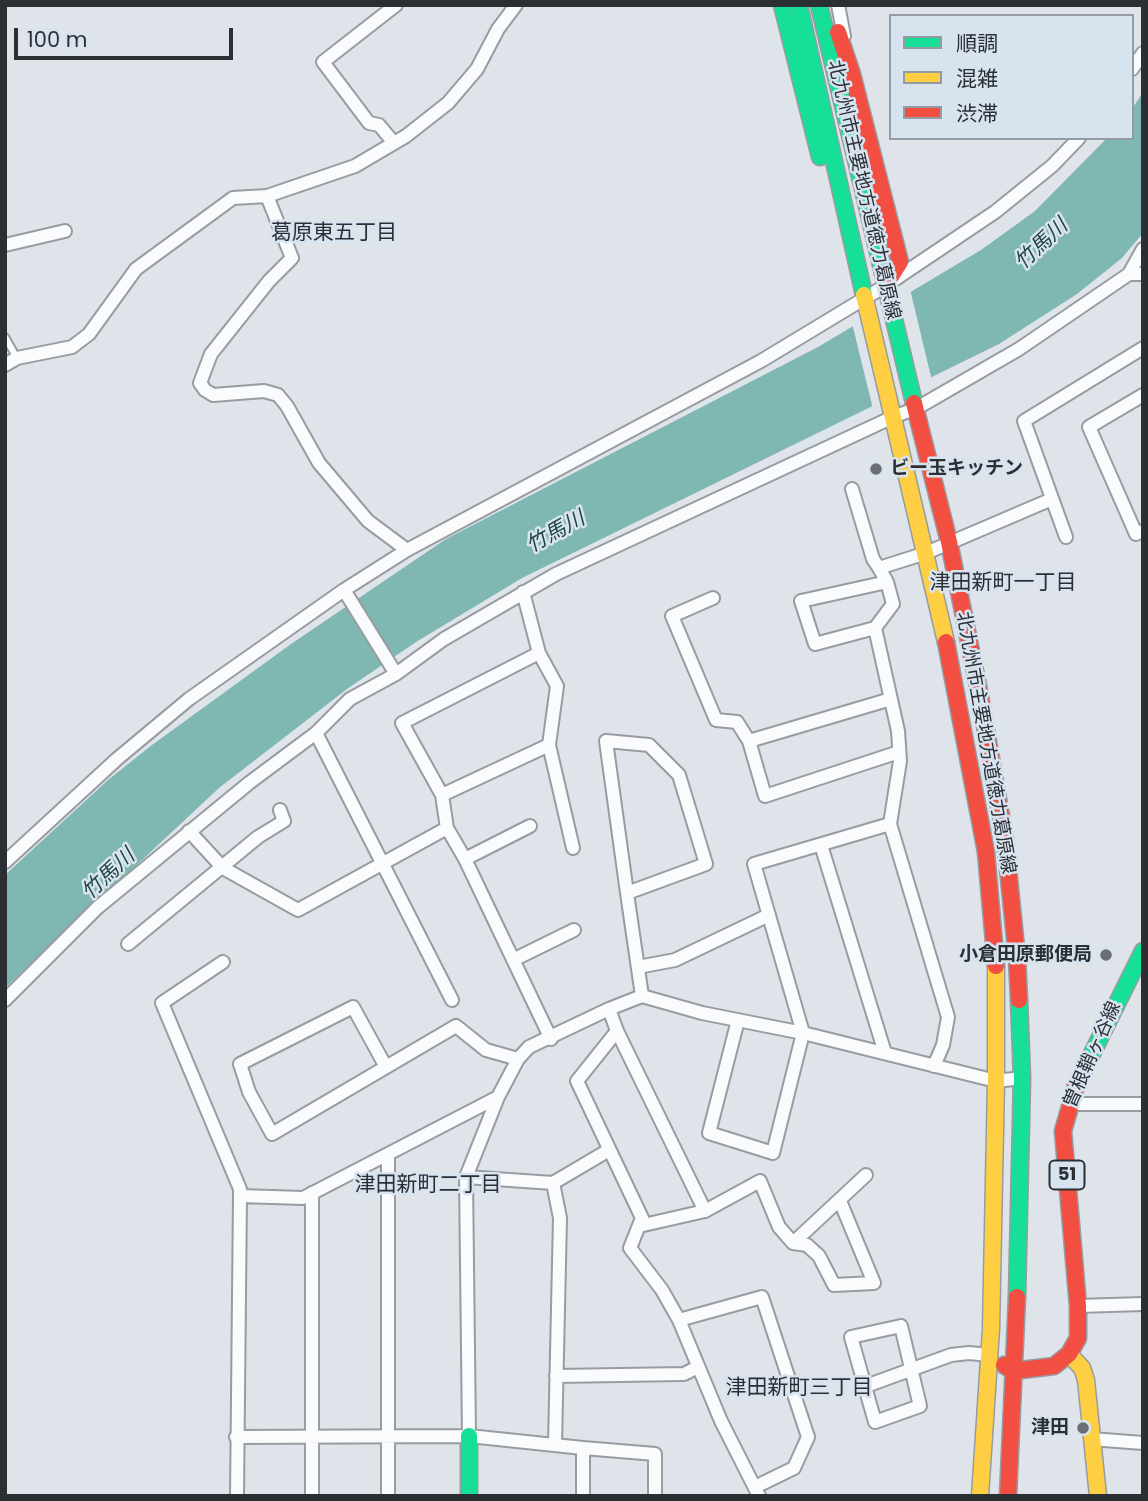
<!DOCTYPE html>
<meta charset="utf-8">
<style>
body{margin:0}
#map{position:relative;width:1148px;height:1501px;overflow:hidden;background:#dee4ea;font-family:Poppins,"Noto Sans JP",sans-serif}
canvas{display:block}
.frame{position:absolute;inset:0;border:7px solid #2b2f34;pointer-events:none}
.legend{position:absolute;left:889px;top:14px;width:245px;height:126px;box-sizing:border-box;background:#d8e3f0;border:2px solid #939ba5;margin:0;padding:9px 12px;list-style:none;font-size:21px;color:#2b2f34}
.legend li{display:flex;align-items:center;gap:14px;height:35px}
.legend b{width:35px;border:2px solid #939ba5}
.scale{position:absolute;left:14px;top:28px;width:219px;height:32px;box-sizing:border-box;border:4px solid #2b2f34;border-top:0;padding-left:9px;font-size:21px;line-height:24px;white-space:nowrap;color:#2b2f34;-webkit-text-stroke:5px #d8e3f0;paint-order:stroke}
</style>
<div id="map">
<canvas width="1148" height="1501"></canvas>
<div class="frame"></div>
<ul class="legend">
<li><b style="height:9px;background:#16e098"></b>順調</li>
<li><b style="height:9px;background:#ffcf43"></b>混雑</li>
<li><b style="height:9px;background:#f24e42"></b>渋滞</li>
</ul>
<div class="scale">100 m</div>
</div>
<script>
const c = document.querySelector('canvas').getContext('2d');
c.lineJoin = 'round';
function paint(path, color) {
  c.fillStyle = color;
  c.fill(path, 'evenodd');
}
function poly(rows) {
  const path = new Path2D();
  for (const r of rows) {
    path.moveTo(r[0], r[1]);
    for (let i = 2; i < r.length; i += 2) path.lineTo(r[i], r[i + 1]);
  }
  return path;
}
function trace(path, color, width, dash) {
  c.strokeStyle = color;
  c.lineWidth = width;
  c.lineCap = dash ? 'butt' : 'round';
  c.setLineDash(dash || []);
  c.stroke(path);
}
function drawText(font, color, halo, rows, align = 'center') {
  c.font = font + ' Poppins,"Noto Sans JP",sans-serif';
  c.lineWidth = 5;
  c.setLineDash([]);
  c.textBaseline = 'middle';
  c.strokeStyle = halo;
  c.fillStyle = color;
  for (const [text, x, y, turn = 0] of rows) {
    c.save();
    c.translate(x, y);
    c.rotate((+turn || 0) * Math.PI / 180);
    c.textAlign = isNaN(turn) ? turn : align;
    if (halo) c.strokeText(text, 0, 0);
    c.fillText(text, 0, 0);
    c.restore();
  }
}
const water = poly([
 [1143,92,1143,233,1122,258,1077,294,999,344,522,578,416,642,347,689,219,788,5,988,5,875,108,780,152,745,291,644,446,539,818,347,981,250,1035,211,1107,138,1132,138,1132,109]
]);
const pier = poly([
 [910,289,932,381,873,409,852,323]
]);
const lane = poly([
 [5,337,17,358]
]);
const street = poly([
 [838,5,844,36],
 [1132,69,1143,53],
 [394,143,379,125,369,123,323,62,396,5],
 [267,196,292,258,269,281,211,354,200,383,205,390,213,395,264,391,278,395,287,406,319,463,368,521,407,550],
 [5,245,65,231],
 [1129,274,1143,249],
 [5,365,17,358,72,347,89,334,136,269,233,198,267,196,355,166,406,136,448,103,477,69,498,29,516,5],
 [1143,395,1089,427,1136,534,1143,531],
 [852,489,873,559,879,568],
 [1066,537,1024,421,1143,348],
 [344,590,396,674],
 [523,592,539,653],
 [713,598,672,616,716,720,737,722,749,741],
 [875,628,815,644,801,601,887,582],
 [891,699,749,741,765,796,899,752],
 [316,733,452,1000],
 [606,741,649,745,679,775,706,864,627,893,606,741],
 [549,745,573,848],
 [442,795,549,745,557,686,539,653,402,723,442,795,447,828],
 [189,831,223,868,298,910,447,828,465,859,551,1039],
 [821,845,885,1053],
 [465,859,530,826],
 [5,862,117,759,189,699,344,590,407,550,761,361,885,286,995,212,1052,166,1079,138],
 [627,893,642,996],
 [128,944,258,837,284,821,280,810],
 [513,960,574,930],
 [223,962,162,1003,240,1189,240,1196],
 [638,967,675,960,769,915],
 [5,1000,97,908,249,783,316,733,350,699,396,674,444,639,556,574,893,417,917,408,1019,349,1129,274,1143,274],
 [609,1009,617,1031,577,1081,642,1218,630,1248,662,1290,679,1320,721,1421,759,1496],
 [738,1020,709,1133,773,1153,803,1033,754,864,890,824],
 [617,1031,705,1211],
 [934,1066,943,1045,948,1017,890,824,900,761,898,731,875,628,893,604,887,582,879,568,926,553,1052,499],
 [386,1067,353,1007,240,1064,249,1092,272,1134,456,1026,486,1050,518,1059],
 [1069,1104,1143,1104],
 [466,1177,553,1183,560,1218,555,1444],
 [553,1183,609,1150],
 [312,1193,312,1496],
 [639,1226,705,1211,760,1181,779,1227,793,1243,866,1175],
 [793,1243,807,1245,819,1256,834,1285,874,1283,840,1201],
 [1078,1306,1143,1304],
 [679,1320,762,1297,808,1437,794,1468,755,1487],
 [901,1326,920,1406,875,1422,851,1337,901,1326],
 [556,1376,684,1374,698,1367],
 [866,1386,951,1355,969,1353,989,1355],
 [469,1436,466,1177,498,1097,518,1059,529,1047,609,1009,642,996,702,1013,803,1033,996,1081,1022,1078],
 [236,1437,469,1436,583,1448],
 [1091,1439,1143,1443],
 [237,1496,240,1196,303,1198,498,1097],
 [388,1496,388,1155],
 [583,1496,583,1448,655,1454,655,1496]
]);
const fast = poly([
 [782,5,820,157],
 [799,5,864,295],
 [819,5,914,403],
 [1076,1086,1143,951],
 [1017,1297,1022,1078,1019,1000],
 [469,1436,469,1496]
]);
const slow = poly([
 [864,295,946,642],
 [1069,1354,1082,1368,1086,1380,1098,1496],
 [980,1496,991,1329,996,1081,996,966]
]);
const jam = poly([
 [838,32,852,74,900,262,885,286],
 [914,403,949,542,979,691,1005,839,1017,958,1019,1000],
 [946,642,986,852,996,966],
 [1004,1365,1013,1371,1054,1366,1069,1354,1078,1338,1078,1306,1063,1131,1076,1086],
 [1008,1496,1017,1297]
]);
const markers = [
 [876,469,7,"#6a6e74"],
 [1106,955,7,"#6a6e74"],
 [1083,1428,7,"#6a6e74"]
];
const shields = [
 [1067,1175,35]
];
const shieldNames = [
 ["51",1067,1175]
];
const streetNames = [
 ["北九州市主要地方道徳力葛原線",863,190,77],
 ["北九州市主要地方道徳力葛原線",985,743,80],
 ["曽根鞘ヶ谷線",1093,1055,-66]
];
const poiNames = [
 ["ビー玉キッチン",890,469,"left"],
 ["小倉田原郵便局",1092,955],
 ["津田",1069,1428]
];
const neighbourhoodNames = [
 ["葛原東五丁目",334,234],
 ["津田新町一丁目",1003,584],
 ["津田新町二丁目",428,1186],
 ["津田新町三丁目",799,1389]
];
const waterNames = [
 ["竹馬川",1042,245,-43],
 ["竹馬川",556,533,-29],
 ["竹馬川",109,875,-43]
];
paint(water, '#7fb7b2');
paint(pier, '#dee4ea');
trace(lane, '#989ca1', 10);
trace(street, '#989ca1', 16);
trace(fast, '#989ca1', 19);
trace(slow, '#989ca1', 19);
trace(jam, '#989ca1', 19);
trace(lane, '#fafbfc', 6);
trace(street, '#fafbfc', 12);
trace(fast, '#16e098', 16);
trace(slow, '#ffcf43', 16);
trace(jam, '#f24e42', 16);
for (const [x, y, r, color] of markers) {
  const dot = new Path2D();
  dot.arc(x, y, r, 0, 2 * Math.PI);
  c.fillStyle = color;
  c.fill(dot);
  trace(dot, '#d8e3f0', 2.5);
}
for (const [x, y, w] of shields) {
  const box = new Path2D();
  box.roundRect(x - w / 2, y - 14.5, w, 29, 5);
  c.fillStyle = '#d8e3f0';
  c.fill(box);
  trace(box, '#2b2f34', 2);
}
drawText('bold 18px', '#2b2f34', null, shieldNames);
drawText('19px', '#2b2f34', '#d8e3f0', streetNames);
drawText('bold 19px', '#2b2f34', '#d8e3f0', poiNames, 'right');
drawText('21px', '#2b2f34', '#d8e3f0', neighbourhoodNames);
drawText('italic 21px', '#1f4540', '#d8e3f0', waterNames);
</script>
